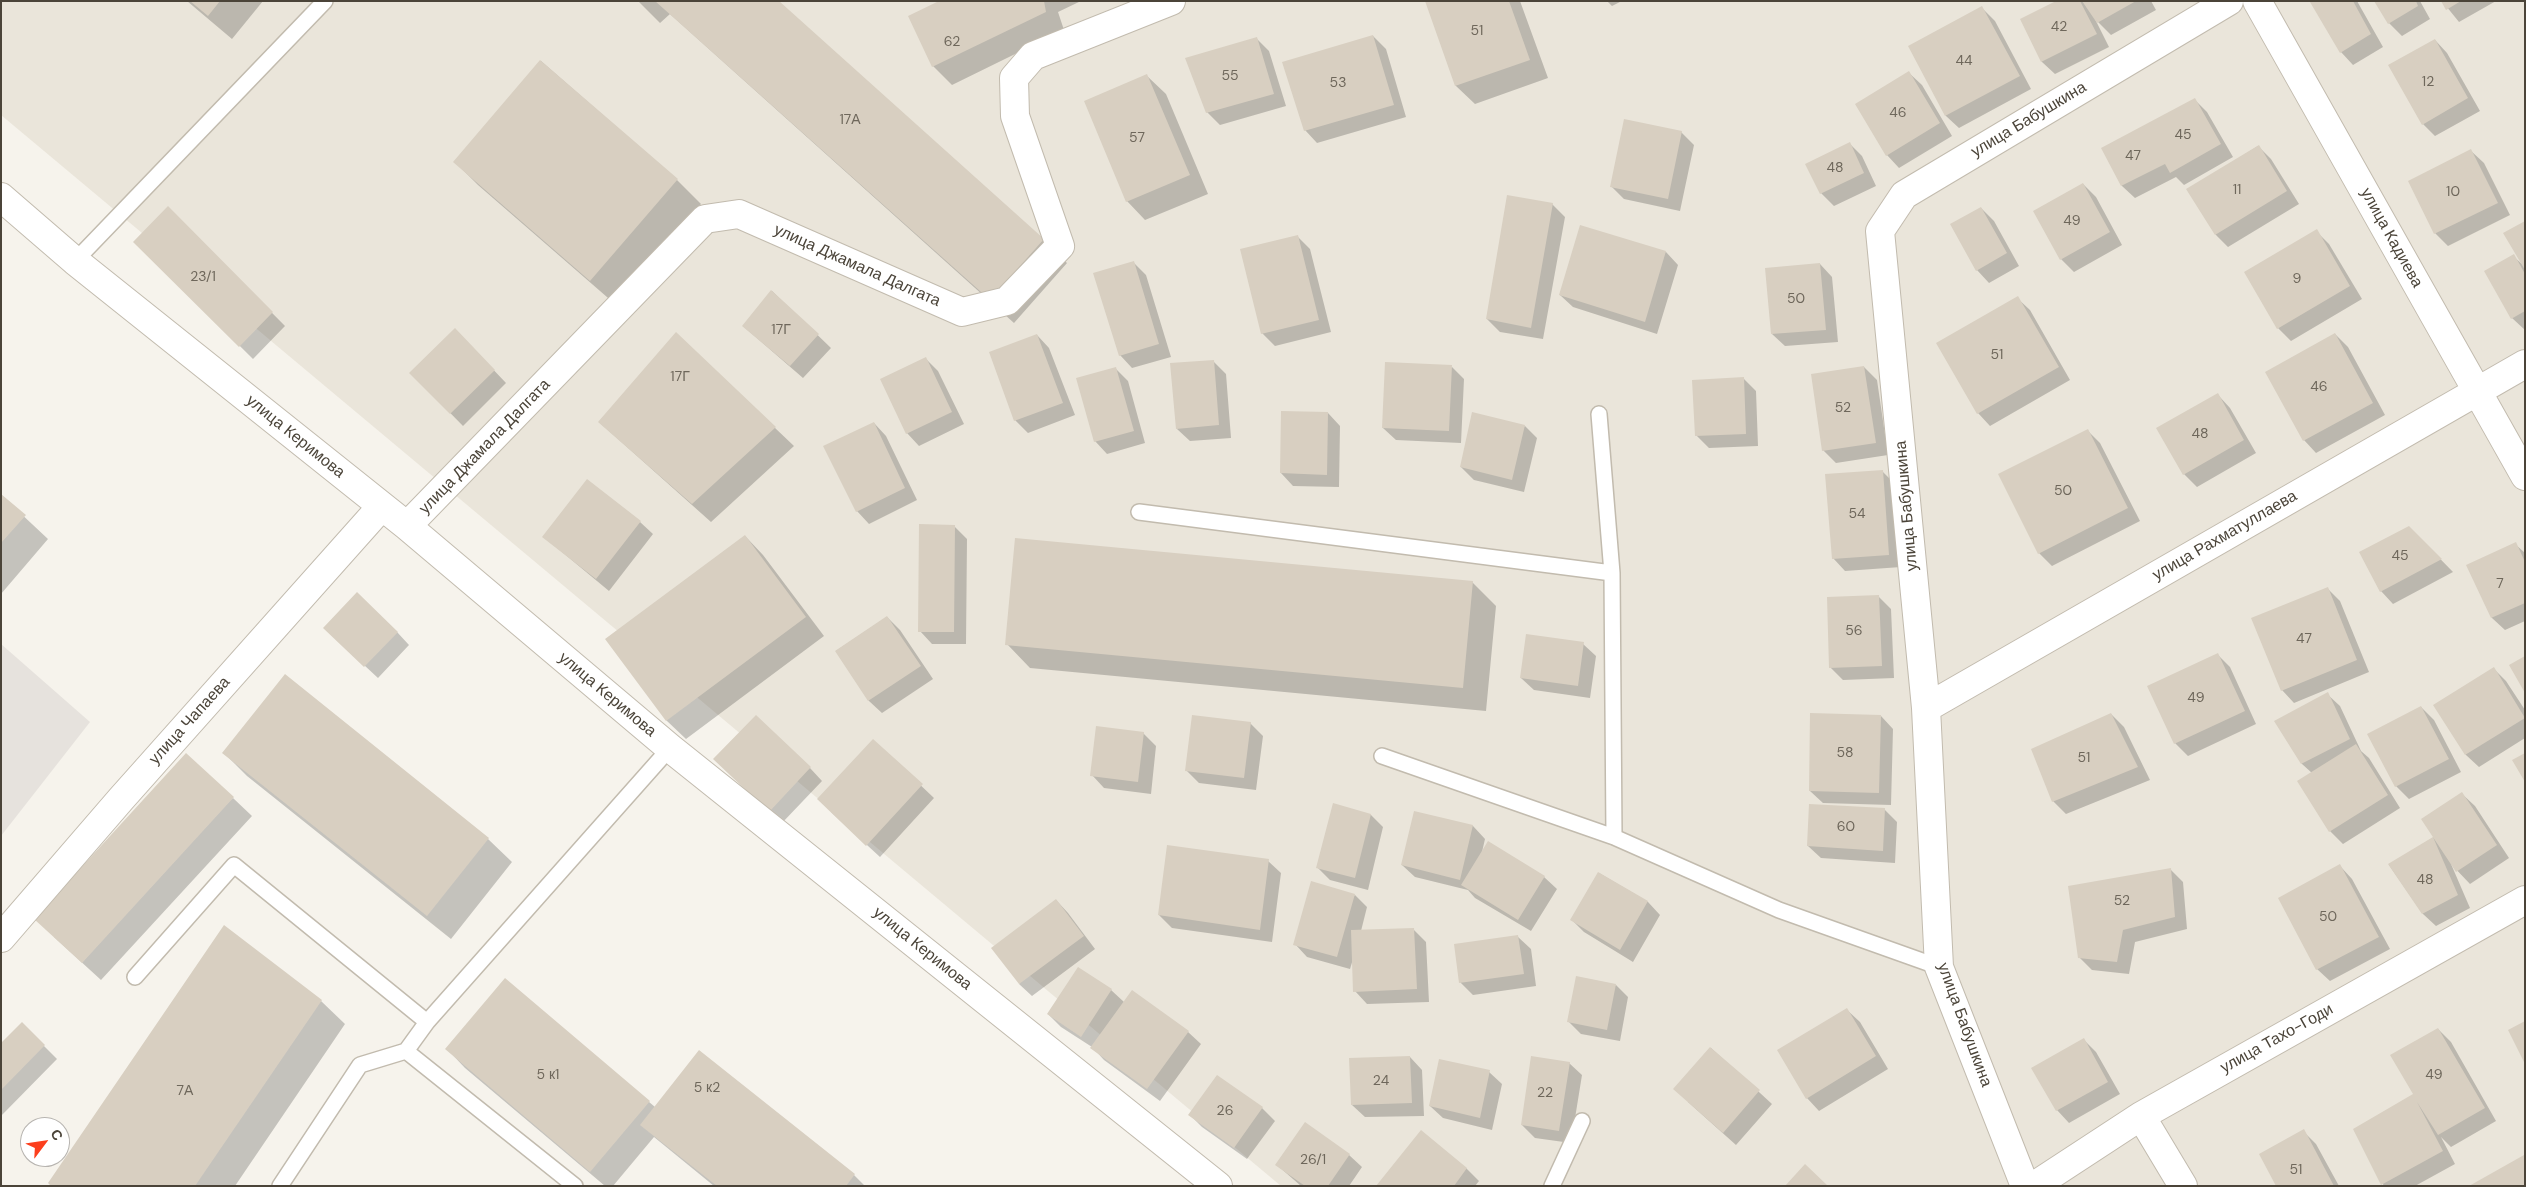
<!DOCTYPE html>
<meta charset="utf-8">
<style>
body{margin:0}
#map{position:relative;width:2526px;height:1187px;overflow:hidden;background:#f6f3ec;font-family:"DM Sans",sans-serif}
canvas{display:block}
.frame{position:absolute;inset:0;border:2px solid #4b4439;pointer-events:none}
.north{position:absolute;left:20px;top:1117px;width:50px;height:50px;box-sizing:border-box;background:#fff;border:1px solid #b7b4b0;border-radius:50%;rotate:59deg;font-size:14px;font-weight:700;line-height:20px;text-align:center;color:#4b4439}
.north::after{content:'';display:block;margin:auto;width:18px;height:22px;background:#fc3f1d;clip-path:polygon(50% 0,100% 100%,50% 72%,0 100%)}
</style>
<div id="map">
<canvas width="2526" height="1187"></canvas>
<div class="frame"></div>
<div class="north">С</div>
</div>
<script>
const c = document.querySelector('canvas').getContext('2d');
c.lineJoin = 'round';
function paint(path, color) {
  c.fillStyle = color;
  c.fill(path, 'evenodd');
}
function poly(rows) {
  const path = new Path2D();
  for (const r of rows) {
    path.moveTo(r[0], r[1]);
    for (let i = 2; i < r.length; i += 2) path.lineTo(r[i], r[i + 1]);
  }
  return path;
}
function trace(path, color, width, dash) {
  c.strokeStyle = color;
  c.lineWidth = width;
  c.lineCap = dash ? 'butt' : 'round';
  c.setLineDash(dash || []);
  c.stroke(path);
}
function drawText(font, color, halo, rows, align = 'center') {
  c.font = font + ' "DM Sans",sans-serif';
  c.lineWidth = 4.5;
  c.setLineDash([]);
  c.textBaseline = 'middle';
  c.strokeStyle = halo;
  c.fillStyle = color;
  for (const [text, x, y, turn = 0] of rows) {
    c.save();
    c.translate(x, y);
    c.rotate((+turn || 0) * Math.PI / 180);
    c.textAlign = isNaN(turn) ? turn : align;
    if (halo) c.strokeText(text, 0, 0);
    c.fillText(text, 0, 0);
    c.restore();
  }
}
const residential = poly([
 [1,1,2525,1,2525,1186,1281,1186,1,115]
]);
const industrial = poly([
 [1,644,90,722,1,836]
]);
const shadow = poly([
 [187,1,263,1,232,39],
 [638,1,777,1,1067,263,1014,323,670,14,660,23],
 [941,1,1081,1,1058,12,1064,30,952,85,933,66],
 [1426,1,1520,1,1548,78,1475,104,1456,86],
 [1607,1,1622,1,1612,6],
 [2059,1,2151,1,2156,10,2111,35,2095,19,2109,47,2055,74,2042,62,2022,20],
 [2315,1,2357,1,2383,47,2353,65,2341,52],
 [2376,1,2420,1,2430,19,2402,36,2389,23],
 [2442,1,2496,1,2459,22],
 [1982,8,1995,21,2031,89,1959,128,1946,116,1910,47],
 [1373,36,1386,49,1406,117,1317,143,1305,130],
 [1256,38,1269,51,1286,106,1220,125,1207,112],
 [2435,40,2447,53,2480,111,2435,136,2423,124],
 [541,61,677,180,701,204,615,304,478,185,455,162],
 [1909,73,1922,85,1952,136,1899,168,1887,155],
 [1147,76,1166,94,1208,194,1145,220,1127,201],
 [2195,100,2207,112,2233,157,2184,185,2176,177,2135,198,2122,186,2103,149],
 [1681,132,1694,145,1680,211,1624,199,1611,186],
 [1849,143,1862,156,1876,186,1834,206,1821,193],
 [2258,146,2271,159,2299,204,2228,247,2216,235,2188,190],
 [2471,151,2484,163,2510,215,2448,246,2435,233],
 [2083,184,2096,197,2122,245,2074,272,2061,259],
 [1552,204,1565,217,1543,339,1500,332,1487,319],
 [168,208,285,326,253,359,135,242],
 [1981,208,1994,221,2019,266,1989,283,1977,270],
 [2525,222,2525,330,2512,318,2513,256,2522,264],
 [2316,231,2329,244,2362,299,2291,341,2278,328],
 [1297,236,1310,249,1331,332,1275,346,1262,333],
 [1666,252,1678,265,1657,334,1573,307,1560,295],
 [1133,262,1146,275,1171,357,1132,368,1120,355],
 [1820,264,1832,277,1838,342,1785,346,1772,334],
 [772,291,831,348,803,378,743,326],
 [2017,298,2030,310,2070,380,1990,426,1978,413],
 [676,334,794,446,711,522,599,422],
 [2335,334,2348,347,2385,415,2316,453,2304,440],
 [1037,335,1049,348,1075,415,1028,433,1015,420],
 [467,342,506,383,463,426,411,373],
 [926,359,938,371,964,424,919,446,907,433],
 [1213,361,1226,374,1231,438,1190,441,1177,429],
 [1452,367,1464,379,1461,443,1396,440,1383,428],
 [1864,367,1877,380,1888,455,1836,463,1823,450],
 [1115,368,1128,381,1145,443,1107,454,1095,441],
 [1744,379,1756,391,1758,446,1709,448,1696,435],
 [2218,395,2230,408,2256,453,2197,487,2184,474],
 [1328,413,1340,426,1339,487,1293,486,1281,473],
 [874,423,886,436,917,500,869,524,857,511],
 [1525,426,1537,438,1524,492,1474,480,1461,467],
 [2087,430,2100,443,2140,521,2052,566,2039,553],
 [1882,471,1895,484,1901,567,1845,571,1833,558],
 [1,495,48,539,1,594],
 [640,522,653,534,609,591,544,537],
 [954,526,967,539,966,644,932,644,920,631],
 [2409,527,2453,572,2393,604,2381,591],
 [745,536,763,555,824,636,686,739,667,721,607,639],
 [2515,544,2525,553,2525,621,2505,630,2492,618,2468,565],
 [1472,582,1496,606,1486,711,1030,668,1007,644],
 [2328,589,2340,601,2369,672,2294,703,2282,690],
 [1878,596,1891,609,1894,678,1843,680,1830,667],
 [887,617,900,630,933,679,882,713,869,701,836,651],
 [397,632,409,645,378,678,337,640],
 [1583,644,1596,656,1590,698,1534,690,1521,678],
 [2217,654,2230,667,2256,724,2188,756,2175,743],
 [2494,669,2506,681,2525,710,2525,738,2479,767,2466,755,2435,705],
 [2327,694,2340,706,2361,751,2369,758,2400,808,2343,844,2330,831,2312,773,2302,764,2276,721],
 [2421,707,2434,720,2461,772,2409,799,2396,786],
 [2111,714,2124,727,2150,780,2066,814,2053,801],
 [1881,716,1893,729,1891,805,1823,803,1810,791],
 [1250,723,1263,736,1256,790,1199,783,1186,770],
 [1143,733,1156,746,1151,794,1104,788,1092,775],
 [873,740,934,798,880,857,831,812],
 [224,753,488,839,512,862,451,939,247,776],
 [810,768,822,781,782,823,728,771],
 [2462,794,2475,806,2509,858,2470,884,2451,864,2470,908,2436,926,2423,914,2389,865,2434,837],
 [233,798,252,816,101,980,54,937],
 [1334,805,1371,815,1383,827,1368,890,1330,880,1317,867],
 [1884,809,1897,822,1895,863,1821,858,1808,846],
 [1415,812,1473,826,1485,839,1482,852,1544,877,1557,889,1531,931,1475,898,1468,890,1415,877,1402,865],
 [1268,861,1281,873,1272,942,1172,928,1159,915],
 [2340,866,2352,879,2390,949,2330,981,2317,969],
 [2170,869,2183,882,2187,929,2135,942,2129,974,2092,970,2079,957],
 [1599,873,1648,902,1660,915,1633,962,1584,932,1572,920],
 [1355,895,1367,907,1361,931,1413,929,1426,942,1429,1002,1367,1004,1355,991,1353,959,1350,969,1307,957,1295,944],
 [1056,900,1068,913,1095,949,1032,996,1019,984],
 [1518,937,1531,949,1536,986,1473,995,1460,982],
 [505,980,655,1107,854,1175,865,1186,714,1186,654,1137,613,1186,605,1186,465,1068,447,1049],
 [1616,985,1628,997,1620,1041,1581,1034,1568,1021],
 [1111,990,1124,1002,1188,1032,1201,1044,1160,1101,1104,1060,1092,1047,1061,1027,1048,1014],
 [321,1001,345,1024,235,1186,52,1186],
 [1847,1010,1860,1022,1888,1069,1819,1111,1807,1098],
 [22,1024,57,1059,1,1116,1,1045],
 [2438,1029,2451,1042,2496,1121,2451,1147,2441,1137,2455,1164,2415,1186,2384,1186,2354,1130,2415,1094],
 [2084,1040,2096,1052,2120,1094,2069,1123,2057,1110],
 [1711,1048,1772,1104,1736,1145,1688,1102],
 [1410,1057,1422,1070,1424,1116,1365,1117,1352,1105],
 [1569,1063,1582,1075,1571,1143,1535,1138,1522,1125],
 [1489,1072,1502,1084,1492,1130,1443,1118,1430,1106],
 [1217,1076,1262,1108,1275,1121,1247,1159,1202,1127,1190,1115],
 [2303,1131,2316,1144,2339,1186,2278,1186],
 [1349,1155,1362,1167,1349,1186,1301,1186,1277,1165],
 [1466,1168,1479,1181,1475,1186,1378,1186]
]);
const building = poly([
 [190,1,220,1,208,16],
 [655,1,779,1,1044,239,990,300],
 [939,1,1044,1,1046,12,932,67,908,16],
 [1425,1,1509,1,1530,60,1455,86],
 [2056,1,2080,1,2097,34,2041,62,2020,19],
 [2082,1,2136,1,2097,23],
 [2312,1,2353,1,2371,34,2340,53,2310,2],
 [2374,1,2416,1,2418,6,2388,24],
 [2441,1,2461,1,2446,10],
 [1982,6,2020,76,1945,116,1908,46],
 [1373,35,1394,105,1304,131,1282,62],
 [1257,37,1274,94,1206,113,1185,58],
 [2435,39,2468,98,2422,125,2388,65],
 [540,60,678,179,590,281,453,162],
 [1909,71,1940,123,1886,156,1855,104],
 [1147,74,1190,175,1126,202,1084,101],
 [2195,98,2221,144,2170,173,2165,164,2121,186,2101,148],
 [1624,119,1682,131,1668,199,1610,187],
 [1850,142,1864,173,1820,194,1805,164],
 [2259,145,2287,191,2215,235,2186,189],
 [2471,149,2498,203,2434,234,2408,181],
 [2083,183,2110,232,2060,260,2033,211],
 [1507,195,1553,203,1531,328,1486,319],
 [168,206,273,312,239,347,133,242],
 [1981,207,2007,253,1976,271,1950,224],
 [2525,221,2525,270,2503,233],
 [1580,225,1666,251,1645,322,1559,295],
 [2317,229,2350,286,2277,329,2244,272],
 [1298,235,1319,320,1261,334,1240,249],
 [2514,254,2525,274,2525,311,2511,319,2484,271],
 [1134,261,1159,344,1119,356,1093,273],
 [1820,263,1826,330,1771,334,1765,268],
 [771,290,819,334,790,366,742,326],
 [2018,296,2059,367,1977,414,1936,343],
 [455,328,495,370,450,414,409,373],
 [676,332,776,427,692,504,598,422],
 [2335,333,2373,403,2303,441,2265,372],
 [1037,334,1063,403,1014,421,989,352],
 [926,357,952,412,906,434,880,379],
 [1214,360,1219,425,1176,429,1170,363],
 [1385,362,1452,365,1449,431,1382,428],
 [1864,366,1876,443,1822,451,1811,374],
 [1116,367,1134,431,1094,442,1076,378],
 [1744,377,1746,434,1695,436,1692,380],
 [2218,393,2244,440,2183,475,2156,428],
 [1281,411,1328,412,1327,475,1280,473],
 [1472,412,1525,425,1512,480,1460,467],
 [874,422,905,488,856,512,823,446],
 [2088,429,2128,508,2038,554,1998,474],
 [1883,470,1889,555,1832,559,1825,474],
 [587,479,641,521,596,579,542,537],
 [1,494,26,515,1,543],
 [919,524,955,525,954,632,918,632],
 [2409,526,2442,559,2380,592,2359,552],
 [745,535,806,617,666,721,605,639],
 [1015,538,1473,581,1463,688,1005,645],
 [2516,542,2525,562,2525,603,2491,618,2466,565],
 [2328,587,2357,660,2281,691,2251,618],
 [357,592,398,632,364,667,323,628],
 [1879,595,1882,666,1829,668,1827,597],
 [887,616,921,666,868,701,835,651],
 [1526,634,1584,642,1578,686,1520,678],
 [2218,653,2245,711,2174,744,2147,686],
 [2525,656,2525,693,2509,665],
 [2494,667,2525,718,2465,755,2433,705],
 [285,674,489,838,427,916,222,753],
 [2328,692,2350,739,2301,764,2274,721],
 [2421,706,2449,759,2395,787,2367,734],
 [1810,713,1881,715,1879,793,1809,791],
 [2111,713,2138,767,2052,802,2031,749],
 [756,715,811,767,769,812,713,759],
 [1192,715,1251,722,1244,778,1185,771],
 [1096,726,1144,732,1138,782,1090,776],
 [873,739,923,784,866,846,817,799],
 [2356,744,2388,795,2329,832,2297,781],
 [186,753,234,797,82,963,34,919],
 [2525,753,2525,782,2512,760],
 [2462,792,2497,845,2456,872,2421,819],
 [1333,803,1371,814,1355,878,1316,868],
 [1809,804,1885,808,1883,851,1807,846],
 [1414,811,1473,825,1460,880,1401,865],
 [2433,837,2458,895,2422,914,2388,864],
 [1488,841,1545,876,1518,920,1461,885],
 [1167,845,1269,859,1260,930,1158,915],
 [2340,864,2379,937,2316,970,2278,898],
 [2171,868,2175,917,2123,930,2117,962,2078,958,2068,886],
 [1598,872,1648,901,1620,950,1570,920],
 [1311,881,1355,894,1337,957,1293,945],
 [1056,899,1084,936,1019,984,991,948],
 [224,925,322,1000,195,1186,51,1186,48,1183],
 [1414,928,1417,989,1353,992,1351,930],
 [1518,935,1524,974,1459,983,1454,944],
 [1078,967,1112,989,1081,1037,1047,1014],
 [1576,976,1616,984,1607,1030,1567,1022],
 [505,978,650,1101,590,1172,445,1049],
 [1132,990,1189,1031,1147,1089,1090,1048],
 [1847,1008,1876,1056,1806,1099,1777,1050],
 [2525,1021,2525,1064,2508,1030],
 [22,1022,45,1045,1,1090,1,1043],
 [2438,1028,2485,1108,2438,1135,2417,1102,2443,1151,2381,1185,2353,1129,2413,1094,2390,1055],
 [2084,1038,2108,1082,2056,1111,2031,1068],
 [1710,1047,1760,1090,1723,1133,1673,1089],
 [699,1050,855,1174,846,1186,717,1186,640,1125],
 [1410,1056,1412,1103,1351,1105,1349,1058],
 [1531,1056,1570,1062,1559,1131,1521,1125],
 [1439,1059,1490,1070,1480,1118,1429,1106],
 [1217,1075,1263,1107,1234,1148,1188,1115],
 [1305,1122,1350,1154,1328,1186,1305,1186,1275,1165],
 [2304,1129,2334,1186,2276,1186,2259,1154],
 [1421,1130,1467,1168,1454,1186,1376,1186],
 [2524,1155,2525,1186,2469,1186],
 [1805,1164,1828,1186,1785,1186]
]);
const service = poly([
 [75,261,325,1],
 [1599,414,1612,573,1614,837,1779,910,1939,967],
 [1139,512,1612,573],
 [1382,756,1614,837],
 [135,977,234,865,427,1022],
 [280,1186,360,1065,406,1051],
 [575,1186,406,1051,427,1022,670,748],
 [1552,1186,1582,1121]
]);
const minor = poly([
 [2257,1,2525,476],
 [1,197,75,261,407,526,670,748,1218,1186],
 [407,526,705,219,739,214,962,312,1007,301,1060,246,1015,116,1014,78,1033,56,1171,1],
 [1926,708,2525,364],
 [1,938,121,799,382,506],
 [2141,1116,2183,1186],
 [2025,1186,1939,967,1926,708,1880,231,1904,195,2229,1],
 [2034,1186,2141,1116,2525,900]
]);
const numberNames = [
 ["42",2059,27],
 ["51",1477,31],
 ["62",952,42],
 ["44",1964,61],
 ["55",1230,76],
 ["12",2428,82],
 ["53",1338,83],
 ["46",1898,113],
 ["17А",850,120],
 ["45",2183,135],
 ["57",1137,138],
 ["47",2133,156],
 ["48",1835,168],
 ["11",2237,190],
 ["10",2453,192],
 ["49",2072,221],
 ["23/1",203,277],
 ["9",2297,279],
 ["50",1796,299],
 ["17Г",781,330],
 ["51",1997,355],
 ["17Г",680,377],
 ["46",2319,387],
 ["52",1843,408],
 ["48",2200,434],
 ["50",2063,491],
 ["54",1857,514],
 ["45",2400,556],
 ["7",2500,584],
 ["56",1854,631],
 ["47",2304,639],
 ["49",2196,698],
 ["58",1845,753],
 ["51",2084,758],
 ["60",1846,827],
 ["48",2425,880],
 ["52",2122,901],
 ["50",2328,917],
 ["5 к1",548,1075],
 ["49",2434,1075],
 ["24",1381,1081],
 ["5 к2",707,1088],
 ["7А",185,1091],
 ["22",1545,1093],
 ["26",1225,1111],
 ["26/1",1313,1160],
 ["51",2296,1170]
];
const streetNames = [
 ["улица Бабушкина",2029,120,-31],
 ["улица Кадиева",2391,238,61],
 ["улица Джамала Далгата",857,266,24],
 ["улица Керимова",295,437,39],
 ["улица Джамала Далгата",485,447,-46],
 ["улица Бабушкина",1907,506,-95],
 ["улица Рахматуллаева",2225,536,-30],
 ["улица Керимова",607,695,40],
 ["улица Чапаева",190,721,-48],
 ["улица Керимова",922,949,39],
 ["улица Бабушкина",1964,1025,70],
 ["улица Тахо-Годи",2277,1039,-29]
];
paint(residential, '#eae5da');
paint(industrial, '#e6e2dd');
paint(shadow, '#0003');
paint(building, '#d8cfc1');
trace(service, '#c2bbae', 18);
trace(minor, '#c2bbae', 30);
trace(service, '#fff', 15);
trace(minor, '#fff', 28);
drawText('14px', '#6e675b', null, numberNames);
drawText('16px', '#4b4439', '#fff', streetNames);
</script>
